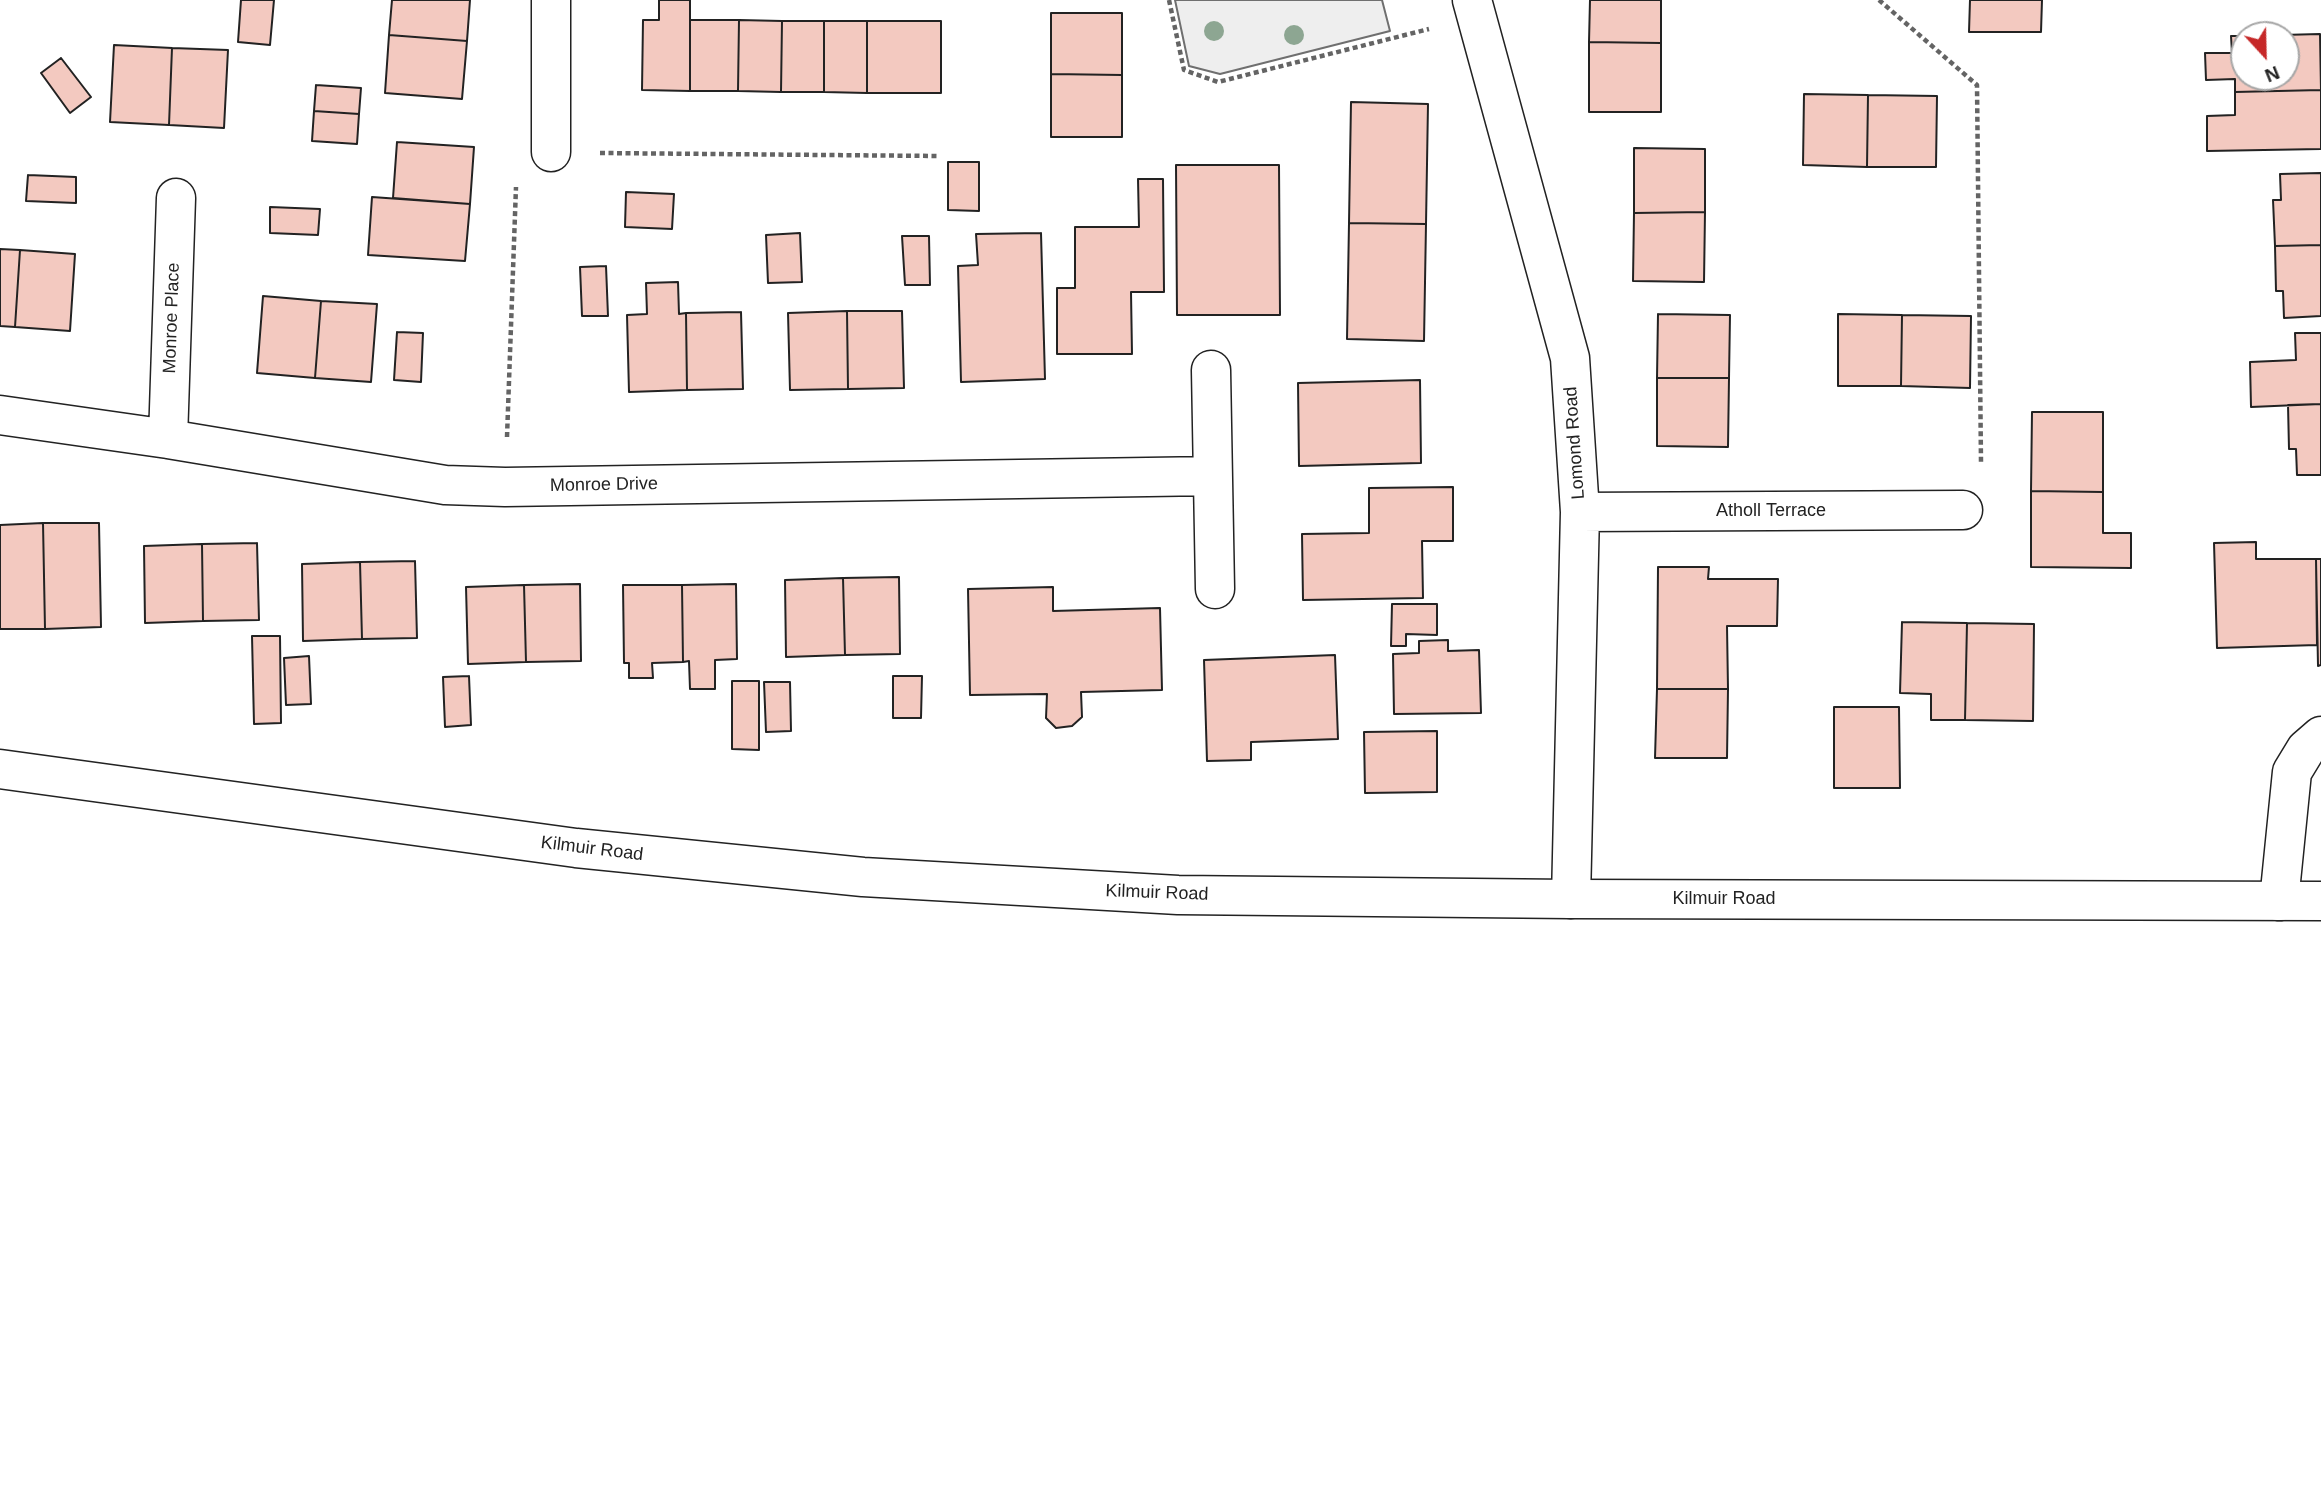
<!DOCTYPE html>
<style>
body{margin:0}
#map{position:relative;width:2321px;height:1501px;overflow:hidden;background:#fff;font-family:Arial,sans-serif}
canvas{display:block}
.north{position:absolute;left:2230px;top:21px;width:70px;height:70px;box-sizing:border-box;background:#fff;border:2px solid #a7a7a7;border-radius:50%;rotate:158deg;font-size:19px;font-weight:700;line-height:28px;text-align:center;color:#222}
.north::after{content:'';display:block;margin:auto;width:24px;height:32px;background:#c62828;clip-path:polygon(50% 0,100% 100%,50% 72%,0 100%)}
</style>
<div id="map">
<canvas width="2321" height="1501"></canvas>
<div class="north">N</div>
</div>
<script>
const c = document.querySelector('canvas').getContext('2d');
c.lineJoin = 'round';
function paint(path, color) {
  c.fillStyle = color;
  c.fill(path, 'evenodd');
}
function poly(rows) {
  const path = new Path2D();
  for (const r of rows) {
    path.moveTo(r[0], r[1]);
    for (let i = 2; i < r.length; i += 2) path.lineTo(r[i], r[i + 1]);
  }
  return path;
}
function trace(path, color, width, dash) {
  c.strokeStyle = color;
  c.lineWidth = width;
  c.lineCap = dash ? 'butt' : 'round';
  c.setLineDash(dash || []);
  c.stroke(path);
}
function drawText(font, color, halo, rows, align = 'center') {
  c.font = font + ' Arial,sans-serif';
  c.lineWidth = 5;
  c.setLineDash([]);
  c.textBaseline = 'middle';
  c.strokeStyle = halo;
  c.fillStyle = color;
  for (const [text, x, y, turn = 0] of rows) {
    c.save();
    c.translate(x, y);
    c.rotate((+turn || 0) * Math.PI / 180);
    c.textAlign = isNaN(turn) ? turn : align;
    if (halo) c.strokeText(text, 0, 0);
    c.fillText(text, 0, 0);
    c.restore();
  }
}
const green = poly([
 [1175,0,1382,0,1390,31,1220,74,1189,66,1175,0]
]);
const building = poly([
 [241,0,274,0,270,45,238,42,241,0],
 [392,0,470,0,467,41,389,35,392,0],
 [659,0,690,0,690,91,642,90,643,20,659,20,659,0],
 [1590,0,1661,0,1661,43,1589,42,1590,0],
 [1970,0,2042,0,2041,32,1969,32,1970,0],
 [1051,13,1122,13,1122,75,1051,74,1051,13],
 [690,20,739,20,738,91,690,91,690,20],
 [739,20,782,21,781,92,738,91,739,20],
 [782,21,824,21,824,92,781,92,782,21],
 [824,21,867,21,867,93,824,92,824,21],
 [867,21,941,21,941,93,867,93,867,21],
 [2320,34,2321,90,2235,92,2235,79,2206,80,2205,53,2232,53,2231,36,2244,36,2244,77,2286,77,2286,35,2282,35,2320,34],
 [389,35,467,41,462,99,385,93,389,35],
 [1589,42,1661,43,1661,112,1589,112,1589,42],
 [114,45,172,48,169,125,110,122,114,45],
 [172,48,228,50,224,128,169,125,172,48],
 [61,58,91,97,70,113,41,73,61,58],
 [1051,74,1122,75,1122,137,1051,137,1051,74],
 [316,85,361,88,359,114,314,111,316,85],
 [2321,90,2321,149,2207,151,2207,116,2235,115,2235,92,2321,90],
 [1804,94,1868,95,1867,167,1803,165,1804,94],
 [1868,95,1937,96,1936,167,1867,167,1868,95],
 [1351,102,1428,104,1426,224,1349,223,1351,102],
 [314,111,359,114,357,144,312,141,314,111],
 [397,142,474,147,470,204,393,198,397,142],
 [1634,148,1705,149,1705,212,1634,213,1634,148],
 [948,162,979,162,979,211,948,210,948,162],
 [1176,165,1279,165,1280,315,1177,315,1176,165],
 [2321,173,2321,245,2275,246,2273,200,2281,200,2280,174,2321,173],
 [28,175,76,177,76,203,26,201,28,175],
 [1138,179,1163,179,1164,292,1131,292,1132,354,1057,354,1057,288,1075,288,1075,227,1139,227,1138,179],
 [626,192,674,194,672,229,625,227,626,192],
 [372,197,470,204,465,261,368,255,372,197],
 [270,207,320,209,318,235,270,233,270,207],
 [1705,212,1704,282,1633,281,1634,213,1705,212],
 [1349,223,1426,224,1424,341,1347,339,1349,223],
 [800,233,802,282,768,283,766,235,800,233],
 [1041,233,1045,379,961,382,958,266,978,265,976,234,1041,233],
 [902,236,929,236,930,285,905,285,902,236],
 [2321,245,2321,316,2284,318,2283,291,2276,291,2275,246,2321,245],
 [0,249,20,250,15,327,0,326,0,249],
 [20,250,75,254,70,331,15,327,20,250],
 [606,266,608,316,582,316,580,267,606,266],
 [678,282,679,314,686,313,687,390,629,392,627,315,647,314,646,283,678,282],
 [263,296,321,301,315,378,257,373,263,296],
 [321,301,377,304,371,382,315,378,321,301],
 [847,311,902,311,904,388,848,389,847,311],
 [847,311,848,389,790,390,788,313,847,311],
 [741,312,743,389,687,390,686,313,741,312],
 [1658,314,1730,315,1729,378,1657,378,1658,314],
 [1838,314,1902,315,1901,386,1838,386,1838,314],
 [1902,315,1971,316,1970,388,1901,386,1902,315],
 [397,332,423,333,421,382,394,380,397,332],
 [2295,333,2321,333,2321,404,2251,407,2250,362,2296,360,2295,333],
 [1657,378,1729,378,1728,447,1657,446,1657,378],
 [1420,380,1421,463,1299,466,1298,383,1420,380],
 [2321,404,2321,475,2297,475,2296,449,2289,449,2288,405,2321,404],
 [2032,412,2103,412,2103,492,2031,491,2032,412],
 [1453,487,1453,541,1422,541,1423,598,1303,600,1302,534,1369,533,1369,488,1453,487],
 [2031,491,2103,492,2103,533,2131,533,2131,568,2031,567,2031,491],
 [43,523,45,629,0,629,0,525,43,523],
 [43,523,99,523,101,627,45,629,43,523],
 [2256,542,2256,559,2316,559,2317,645,2217,648,2214,543,2256,542],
 [257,543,259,620,203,621,202,544,257,543],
 [202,544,203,621,145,623,144,546,202,544],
 [2316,559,2321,559,2321,665,2318,666,2316,559],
 [415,561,417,638,362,639,360,562,415,561],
 [360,562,362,639,303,641,302,564,360,562],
 [1658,567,1709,567,1708,579,1778,579,1777,626,1727,626,1728,689,1657,689,1658,567],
 [899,577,900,654,845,655,843,578,899,577],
 [843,578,845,655,786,657,785,580,843,578],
 [580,584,581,661,526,662,524,585,580,584],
 [736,584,737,659,715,660,715,689,690,689,689,661,683,662,682,585,736,584],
 [524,585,526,662,468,664,466,587,524,585],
 [623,585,682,585,683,662,652,663,653,678,629,678,629,663,624,663,623,585],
 [1053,587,1053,611,1160,608,1162,690,1081,692,1082,717,1072,726,1056,728,1046,718,1047,694,970,695,968,589,1053,587],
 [1392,604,1437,604,1437,635,1406,634,1406,646,1391,646,1392,604],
 [1902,622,1967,623,1965,720,1931,720,1931,694,1900,693,1902,622],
 [1967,623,2034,624,2033,721,1965,720,1967,623],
 [252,636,280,636,281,723,254,724,252,636],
 [1448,640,1448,651,1479,650,1481,713,1394,714,1393,654,1419,653,1419,641,1448,640],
 [1335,655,1338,739,1251,742,1251,760,1207,761,1204,660,1335,655],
 [309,656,311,704,286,705,284,658,309,656],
 [469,676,471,725,445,727,443,677,469,676],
 [893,676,922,676,921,718,893,718,893,676],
 [732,681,759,681,759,750,732,749,732,681],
 [764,682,790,682,791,731,766,732,764,682],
 [1657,689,1728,689,1727,758,1655,758,1657,689],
 [1834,707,1899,707,1900,788,1834,788,1834,707],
 [1437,731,1437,792,1365,793,1364,732,1437,731]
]);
const path = poly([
 [1169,0,1184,70,1218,82,1429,29],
 [1879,0,1977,85,1981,462],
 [600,153,938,156],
 [507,437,516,187]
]);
const minor = poly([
 [1472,0,1570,358,1580,512,1571,899],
 [551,152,551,0],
 [1211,370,1215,589],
 [0,415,168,439,445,485,505,487,1212,476],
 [168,439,176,198],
 [1580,512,1963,510],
 [2279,901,2292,772,2306,749,2321,736]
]);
const tertiary = poly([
 [0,769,576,848,863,877,1178,895,1571,899,2321,901]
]);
const trees = [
 [1214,31],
 [1294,35]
];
const streetNames = [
 ["Monroe Place",172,318,-88],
 ["Lomond Road",1575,443,-94],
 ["Monroe Drive",604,485,-1],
 ["Atholl Terrace",1771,511],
 ["Kilmuir Road",592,849,7],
 ["Kilmuir Road",1157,893,2],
 ["Kilmuir Road",1724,899]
];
paint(green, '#eee');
trace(green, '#6f6f6f', 2);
paint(building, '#f3c9c0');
trace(building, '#222', 2);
trace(minor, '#222', 41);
trace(tertiary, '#222', 41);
trace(path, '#646464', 4.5, [5, 3.5]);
trace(minor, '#fff', 38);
trace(tertiary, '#fff', 38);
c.fillStyle = '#8da692';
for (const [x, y] of trees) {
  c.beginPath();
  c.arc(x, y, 10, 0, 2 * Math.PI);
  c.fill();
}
drawText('18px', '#222', '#fff', streetNames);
</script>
